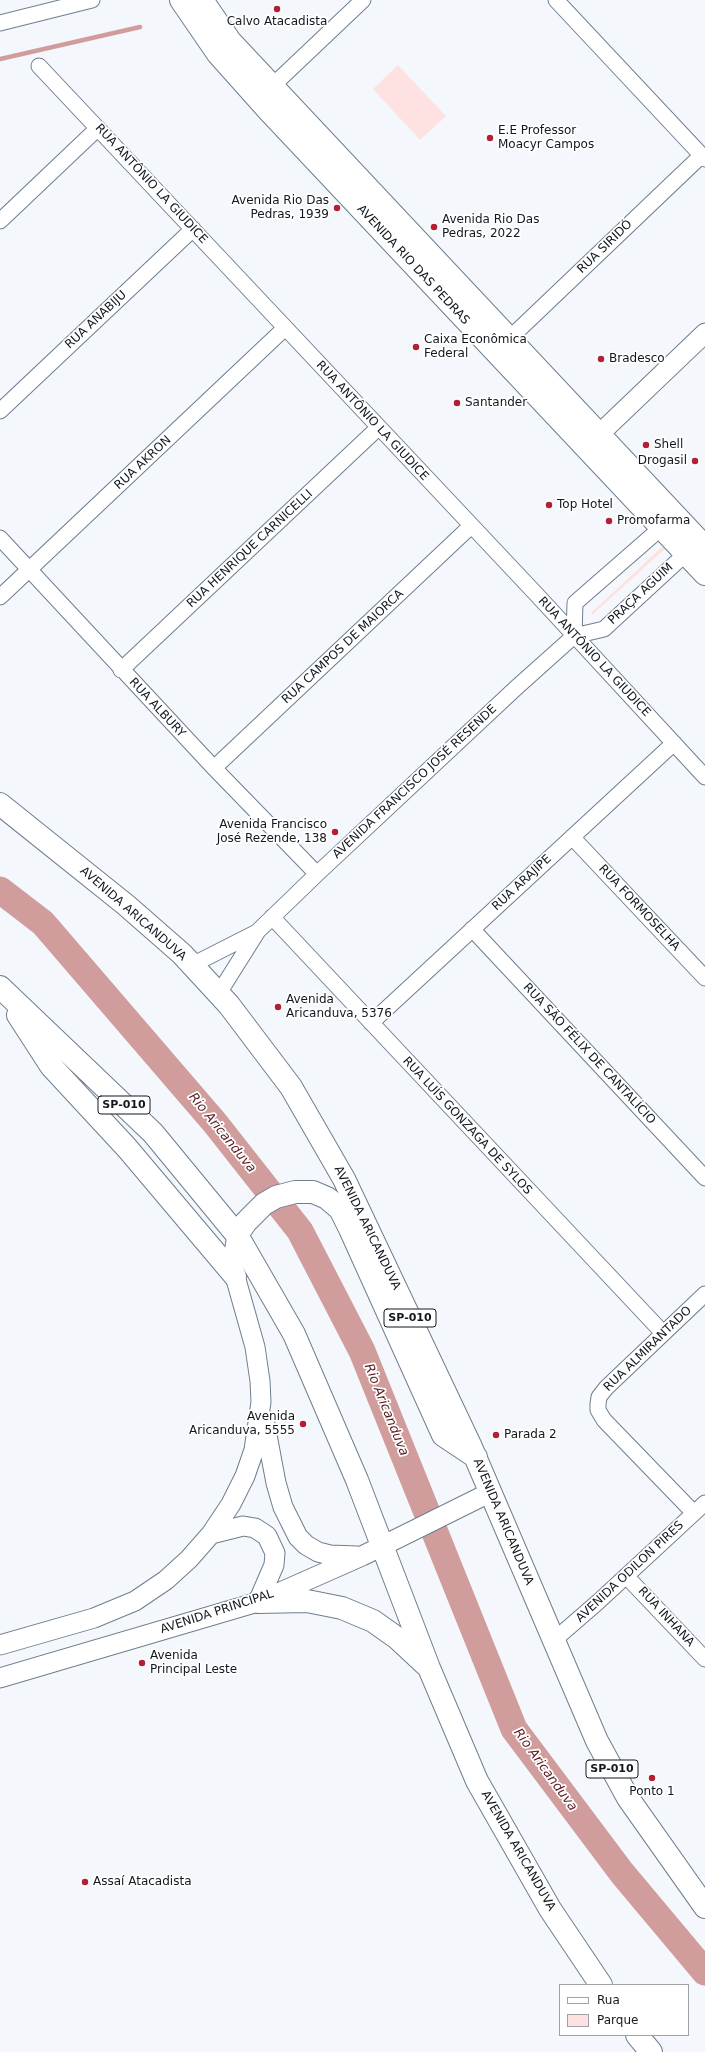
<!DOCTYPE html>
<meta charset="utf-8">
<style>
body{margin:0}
#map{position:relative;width:705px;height:2052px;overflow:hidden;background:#f4f8fc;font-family:"DejaVu Sans",sans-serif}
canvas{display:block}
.legend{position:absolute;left:559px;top:1984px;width:130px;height:52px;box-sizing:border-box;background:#fff;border:1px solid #a0a3a5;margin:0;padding:5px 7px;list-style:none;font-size:12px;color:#12181f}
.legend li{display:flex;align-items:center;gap:8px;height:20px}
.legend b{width:20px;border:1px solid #a0a3a5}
</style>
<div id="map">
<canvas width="705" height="2052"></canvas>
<ul class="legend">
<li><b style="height:5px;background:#fff"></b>Rua</li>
<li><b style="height:11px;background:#fee2e1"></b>Parque</li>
</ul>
</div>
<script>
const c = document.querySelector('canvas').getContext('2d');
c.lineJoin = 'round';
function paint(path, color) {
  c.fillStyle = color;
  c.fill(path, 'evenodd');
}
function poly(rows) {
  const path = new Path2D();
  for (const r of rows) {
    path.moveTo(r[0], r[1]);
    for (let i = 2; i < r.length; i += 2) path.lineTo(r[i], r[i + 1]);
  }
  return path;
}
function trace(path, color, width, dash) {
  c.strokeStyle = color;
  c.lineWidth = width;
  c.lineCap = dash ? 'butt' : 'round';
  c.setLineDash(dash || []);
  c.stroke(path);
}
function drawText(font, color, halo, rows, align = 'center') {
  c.font = font + ' "DejaVu Sans",sans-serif';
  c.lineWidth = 3.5;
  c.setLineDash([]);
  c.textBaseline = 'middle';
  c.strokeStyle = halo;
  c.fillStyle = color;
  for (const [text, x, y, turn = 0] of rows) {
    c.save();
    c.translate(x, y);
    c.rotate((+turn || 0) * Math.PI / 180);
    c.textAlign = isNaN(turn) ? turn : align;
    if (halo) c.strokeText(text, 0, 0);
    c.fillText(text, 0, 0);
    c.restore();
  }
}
const green = poly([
 [398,65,446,116,420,140,373,89],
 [665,544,667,547,592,615,591,613]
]);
const stream = poly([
 [0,59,140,27]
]);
const river = poly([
 [0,890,43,923,215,1123,300,1231,362,1351,514,1729,622,1873,705,1972]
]);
const minor = poly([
 [556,0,705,159],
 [0,23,92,0],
 [39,66,537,595,705,777],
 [266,92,363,0],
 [0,221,98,128],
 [509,339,702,155],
 [0,411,193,229],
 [0,538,214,768,317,874],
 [0,597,285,328],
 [574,636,575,603,669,521],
 [121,670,378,428],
 [214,768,471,526],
 [572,837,705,978],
 [272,917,663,1333],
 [472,929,705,1178],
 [192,965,257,932],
 [219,993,258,931,317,874,517,687,574,636,604,629,693,547],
 [371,1023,674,743],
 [694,1513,604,1420,598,1410,598,1404,599,1397,606,1388,705,1294],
 [626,1576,705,1659],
 [553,1641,598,1602,705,1503]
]);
const tertiary = poly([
 [589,444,705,333],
 [264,1419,276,1483,283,1507,298,1537,306,1545,318,1552,330,1555,357,1556],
 [211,1534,243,1526,255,1528,267,1536,275,1553,274,1565,258,1602],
 [0,1645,94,1618,135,1601,166,1580,189,1559,211,1534,231,1504,245,1476,254,1450,261,1402,260,1381,255,1347,235,1276,233,1259,237,1235],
 [0,1678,258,1602,362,1556,491,1492]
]);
const secondary = poly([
 [181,0,218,54,268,110,705,574],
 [202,0,230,41,705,547]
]);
const trunk = poly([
 [0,804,126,905,182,954,229,1005,291,1087,344,1179,471,1447,597,1741,628,1798,705,1907],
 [0,987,153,1133,237,1235,294,1334,357,1480,429,1668,477,1781,550,1909,601,1985],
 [18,1015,51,1066,127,1148,235,1276],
 [237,1235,246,1222,264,1204,276,1197,295,1192,313,1192,327,1198,340,1209,350,1229,443,1435,476,1457],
 [258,1602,307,1601,342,1608,373,1621,397,1638,426,1665],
 [637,2035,651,2052]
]);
const markers = [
 [277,9,4,"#b21f36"],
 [490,138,4,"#b21f36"],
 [337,208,4,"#b21f36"],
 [434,227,4,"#b21f36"],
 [416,347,4,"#b21f36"],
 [601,359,4,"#b21f36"],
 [457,403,4,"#b21f36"],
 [646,445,4,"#b21f36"],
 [695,461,4,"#b21f36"],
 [549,505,4,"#b21f36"],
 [609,521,4,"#b21f36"],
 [335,832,4,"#b21f36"],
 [278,1007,4,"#b21f36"],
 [303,1424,4,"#b21f36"],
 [496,1435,4,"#b21f36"],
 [142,1663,4,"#b21f36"],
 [652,1778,4,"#b21f36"],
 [85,1882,4,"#b21f36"]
];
const shields = [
 [124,1105,52],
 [410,1318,52],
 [612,1769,52]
];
const shieldNames = [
 ["SP-010",124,1105],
 ["SP-010",410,1318],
 ["SP-010",612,1769]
];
const poiNames = [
 ["Calvo Atacadista",277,22,"center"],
 ["E.E Professor",498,131],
 ["Moacyr Campos",498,145],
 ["Avenida Rio Das",329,201,"right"],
 ["Pedras, 1939",329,215,"right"],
 ["Avenida Rio Das",442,220],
 ["Pedras, 2022",442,234],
 ["Caixa Econômica",424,340],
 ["Federal",424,354],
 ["Bradesco",609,359],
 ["Santander",465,403],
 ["Shell",654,445],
 ["Drogasil",687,461,"right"],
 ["Top Hotel",557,505],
 ["Promofarma",617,521],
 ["Avenida Francisco",327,825,"right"],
 ["José Rezende, 138",327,839,"right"],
 ["Avenida",286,1000],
 ["Aricanduva, 5376",286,1014],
 ["Avenida",295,1417,"right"],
 ["Aricanduva, 5555",295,1431,"right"],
 ["Parada 2",504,1435],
 ["Avenida",150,1656],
 ["Principal Leste",150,1670],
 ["Ponto 1",652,1792,"center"],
 ["Assaí Atacadista",93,1882]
];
const streetNames = [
 ["RUA ANTÔNIO LA GIUDICE",151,184,47],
 ["RUA SIRIDÓ",605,247,-44],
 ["AVENIDA RIO DAS PEDRAS",413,265,47],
 ["RUA ANABIJU",96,320,-43],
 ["RUA ANTÔNIO LA GIUDICE",372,421,47],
 ["RUA AKRON",143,463,-43],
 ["RUA HENRIQUE CARNICELLI",250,549,-43],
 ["PRAÇA AGUIM",641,594,-43],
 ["RUA CAMPOS DE MAIORCA",343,647,-43],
 ["RUA ANTÔNIO LA GIUDICE",594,657,47],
 ["RUA ALBURY",157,708,47],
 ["AVENIDA FRANCISCO JOSÉ RESENDE",415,782,-43],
 ["RUA ARAJIPE",522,883,-43],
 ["RUA FORMOSELHA",639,908,47],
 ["AVENIDA ARICANDUVA",133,914,41],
 ["RUA SÃO FÉLIX DE CANTALÍCIO",589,1054,47],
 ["RUA LUÍS GONZAGA DE SYLOS",467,1126,47],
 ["AVENIDA ARICANDUVA",367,1228,64],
 ["RUA ALMIRANTADO",648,1349,-44],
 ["AVENIDA ARICANDUVA",503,1522,67],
 ["AVENIDA ODILON PIRES",630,1572,-43],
 ["AVENIDA PRINCIPAL",217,1612,-18],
 ["RUA INHANA",666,1617,47],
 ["AVENIDA ARICANDUVA",518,1851,60]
];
const waterNames = [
 ["Rio Aricanduva",222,1133,51],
 ["Rio Aricanduva",386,1410,68],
 ["Rio Aricanduva",545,1770,54]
];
paint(green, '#fee2e1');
trace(stream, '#d19d9c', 4.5);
trace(river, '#d19d9c', 27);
trace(minor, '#6e7e8e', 17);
trace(tertiary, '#6e7e8e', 21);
trace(secondary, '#6e7e8e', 24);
trace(trunk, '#6e7e8e', 24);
trace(minor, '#fff', 15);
trace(tertiary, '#fff', 19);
trace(secondary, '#fff', 22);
trace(trunk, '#fff', 22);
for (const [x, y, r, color] of markers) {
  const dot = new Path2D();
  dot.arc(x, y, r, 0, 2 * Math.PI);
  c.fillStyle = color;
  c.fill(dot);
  trace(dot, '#fff', 1.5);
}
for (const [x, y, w] of shields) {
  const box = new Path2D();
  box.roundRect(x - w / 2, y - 9, w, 18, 3);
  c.fillStyle = '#fff';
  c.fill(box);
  trace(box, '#12181f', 1);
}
drawText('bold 11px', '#12181f', null, shieldNames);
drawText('12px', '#12181f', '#fff', poiNames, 'left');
drawText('12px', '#12181f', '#fff', streetNames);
drawText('italic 13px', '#5c1c21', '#fff', waterNames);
</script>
